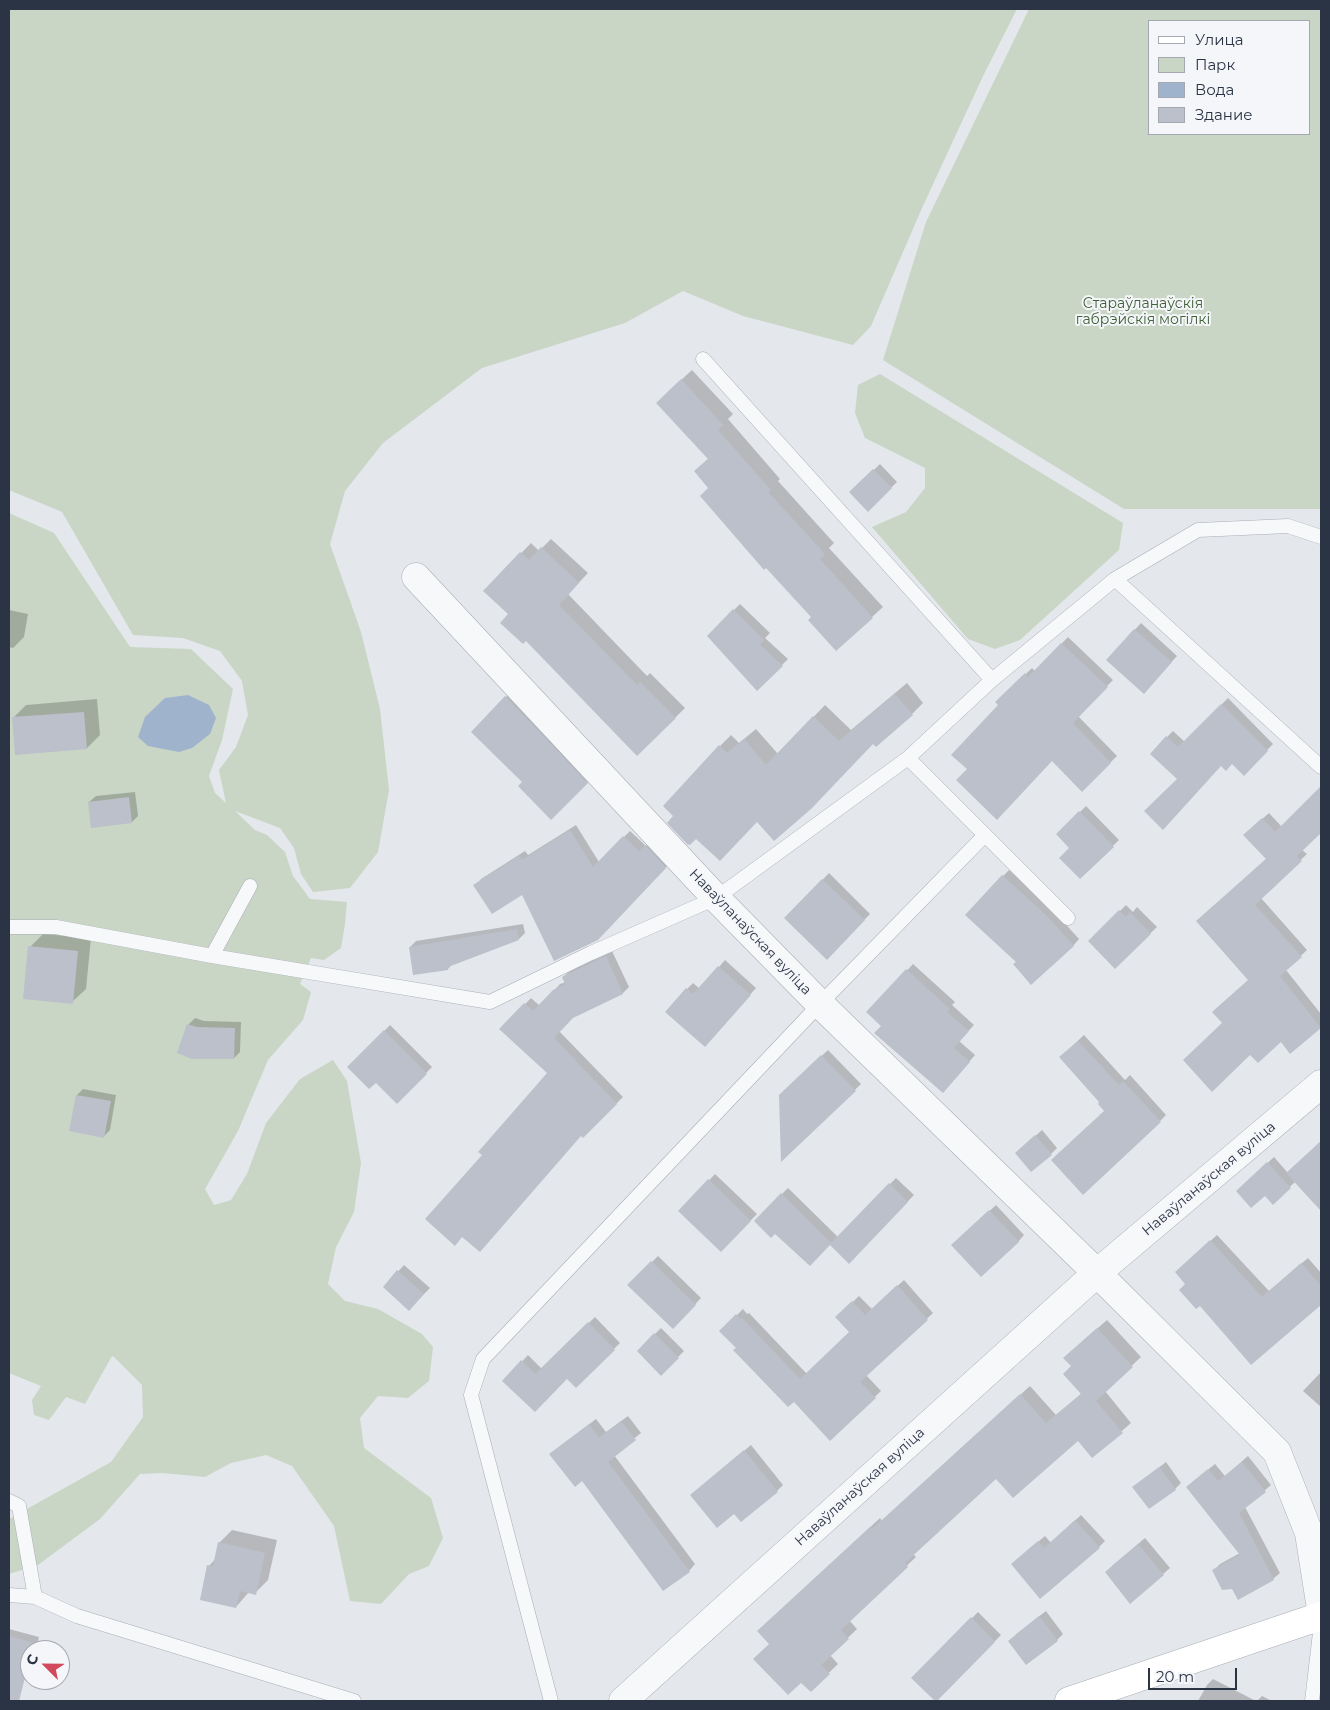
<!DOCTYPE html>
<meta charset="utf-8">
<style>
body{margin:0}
#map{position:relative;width:1330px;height:1710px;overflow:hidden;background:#e4e7ec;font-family:Montserrat,sans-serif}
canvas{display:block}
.frame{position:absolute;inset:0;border:10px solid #2b3445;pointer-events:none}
.legend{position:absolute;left:1148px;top:20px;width:162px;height:115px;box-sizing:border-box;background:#f4f6f9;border:1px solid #a4a8b1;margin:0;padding:6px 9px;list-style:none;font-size:15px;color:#2b3445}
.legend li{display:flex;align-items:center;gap:10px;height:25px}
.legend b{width:25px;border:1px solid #a4a8b1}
.north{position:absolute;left:20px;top:1640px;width:50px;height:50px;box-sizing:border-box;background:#f4f6f9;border:1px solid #a4a8b1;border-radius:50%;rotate:293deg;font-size:14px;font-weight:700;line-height:20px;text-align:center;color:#2b3445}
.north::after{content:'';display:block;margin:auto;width:18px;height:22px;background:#d1495b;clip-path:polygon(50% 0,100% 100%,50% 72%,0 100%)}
.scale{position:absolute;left:1148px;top:1668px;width:89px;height:22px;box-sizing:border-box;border:2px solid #2b3445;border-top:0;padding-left:6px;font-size:15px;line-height:18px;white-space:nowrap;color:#2b3445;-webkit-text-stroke:4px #f4f6f9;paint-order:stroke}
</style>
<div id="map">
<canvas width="1330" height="1710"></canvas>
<div class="frame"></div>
<ul class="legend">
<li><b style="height:6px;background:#fff"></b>Улица</li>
<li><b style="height:14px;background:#c9d6c5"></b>Парк</li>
<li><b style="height:14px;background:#9fb4cc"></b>Вода</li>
<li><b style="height:14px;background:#bbc0ca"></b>Здание</li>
</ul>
<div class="north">С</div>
<div class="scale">20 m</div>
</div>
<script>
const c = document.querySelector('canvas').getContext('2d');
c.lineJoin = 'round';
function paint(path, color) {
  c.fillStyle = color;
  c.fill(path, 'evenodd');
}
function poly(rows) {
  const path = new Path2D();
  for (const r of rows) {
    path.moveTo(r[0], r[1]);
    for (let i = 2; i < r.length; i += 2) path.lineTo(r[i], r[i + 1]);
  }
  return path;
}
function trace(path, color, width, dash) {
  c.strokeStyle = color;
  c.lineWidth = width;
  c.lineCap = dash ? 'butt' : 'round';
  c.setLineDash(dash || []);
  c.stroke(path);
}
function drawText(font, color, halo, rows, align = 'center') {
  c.font = font + ' Montserrat,sans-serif';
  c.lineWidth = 4;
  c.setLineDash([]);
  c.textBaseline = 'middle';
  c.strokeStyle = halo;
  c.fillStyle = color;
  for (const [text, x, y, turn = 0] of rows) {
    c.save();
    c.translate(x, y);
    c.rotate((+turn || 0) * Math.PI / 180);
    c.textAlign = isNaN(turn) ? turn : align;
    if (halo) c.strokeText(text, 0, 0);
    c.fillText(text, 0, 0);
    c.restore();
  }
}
const green = poly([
 [9,9,1017,9,984,74,922,208,871,326,853,345,743,316,683,291,625,323,482,368,383,443,345,491,330,544,361,632,380,709,389,790,378,852,350,888,313,892,301,874,294,848,280,828,235,811,255,830,267,835,285,852,293,876,310,899,347,902,345,924,341,948,324,960,311,958,300,984,311,992,303,1020,268,1060,238,1131,205,1189,214,1205,231,1200,247,1174,266,1123,300,1079,333,1060,347,1081,361,1163,354,1212,336,1247,328,1284,345,1301,378,1309,422,1334,433,1347,429,1381,408,1398,378,1396,360,1418,364,1448,431,1498,443,1538,429,1566,409,1574,381,1604,350,1601,334,1526,292,1466,266,1455,231,1463,205,1477,162,1473,140,1474,100,1519,38,1565,9,1574,9,1519,111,1462,143,1417,142,1385,114,1357,112,1356,85,1404,66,1397,49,1420,34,1415,32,1400,41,1386,9,1373,9,513,54,533,130,647,191,649,233,689,222,740,209,776,215,793,226,803,219,770,236,747,248,715,242,681,220,651,183,638,133,635,62,512,9,490],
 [1029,9,1321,9,1321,509,1124,509,883,360,926,222],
 [1149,21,1309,21,1309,134,1149,134],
 [880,374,1123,523,1119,550,1020,640,995,649,968,639,872,527,906,512,925,488,925,468,865,438,855,413,858,385]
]);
const water = poly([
 [188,695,209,705,216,718,210,734,192,748,179,752,148,746,138,737,145,717,165,698]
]);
const shadow = poly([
 [692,370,733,414,728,419,780,479,778,481,834,543,829,548,883,607,872,617,813,617,695,471,709,458,668,392],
 [880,464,897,482,868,510,851,492],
 [551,539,588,573,568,594,647,676,650,673,685,708,637,755,510,614,485,591,531,543,539,551],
 [740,604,770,633,765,638,788,659,758,689,708,636],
 [9,610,28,614,24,637,13,648,9,647],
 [1141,623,1177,656,1150,686,1107,660],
 [1068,637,1113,680,1078,716,1117,756,1082,790,1053,760,968,769,1000,705,997,702,1032,668,1035,671],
 [907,683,923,703,912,714,873,742,774,840,720,746,731,735,739,743,756,729,778,754,825,705,851,730],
 [516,687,597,773,551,818,524,782,506,697],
 [1228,698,1273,744,1244,774,1232,762,1179,779,1167,737,1173,731,1185,742],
 [97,699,100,735,87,748,13,718,26,705],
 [1321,789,1321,831,1302,850,1307,854,1261,898,1307,950,1286,970,1321,1014,1321,1027,1291,1052,1281,1040,1223,1023,1250,979,1198,921,1267,858,1251,829,1269,813,1282,827],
 [135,792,138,816,132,822,89,802,96,796],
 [1086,806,1119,840,1080,878,1071,848,1058,834],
 [576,825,599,862,630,831,646,846,652,840,672,861,597,938,522,893,475,886,481,879,525,851,528,855],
 [1009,870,1053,910,1079,939,1073,946,1017,961,1003,876],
 [829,873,870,914,827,958,786,918],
 [1126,905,1133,912,1137,907,1157,927,1115,967,1090,941],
 [523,924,525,933,519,939,452,964,448,969,410,947,416,941],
 [43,934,91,938,86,989,72,1002,30,947],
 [612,951,629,987,623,993,573,1017,559,1031,623,1097,583,1137,581,1135,484,1155,549,1073,501,1029,531,998,540,1006,560,984,566,982,563,977,570,971],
 [725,960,756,988,711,1039,687,989,693,983,700,989],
 [913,964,955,1002,952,1005,974,1025,959,1041,975,1055,949,1085,868,1012],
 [195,1018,204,1021,241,1022,240,1052,234,1058,178,1053,189,1024],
 [390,1025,432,1067,397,1102,376,1081,349,1067],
 [1084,1035,1125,1080,1130,1075,1166,1115,1160,1121,1106,1111,1067,1051],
 [828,1050,861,1084,782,1160,780,1095],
 [83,1089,116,1095,110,1130,103,1137,77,1095],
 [1042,1130,1057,1148,1051,1154,1023,1147],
 [1321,1141,1321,1188,1311,1198,1296,1181,1273,1203,1265,1194,1244,1185,1274,1157,1288,1173],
 [715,1174,757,1214,721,1251,680,1211],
 [896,1178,914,1195,849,1262,831,1243,775,1232,755,1221,788,1188,838,1237],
 [996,1205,1024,1235,1018,1242,959,1239],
 [1217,1235,1269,1291,1308,1258,1321,1273,1321,1303,1251,1364,1187,1283,1183,1266],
 [658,1256,701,1298,673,1328,629,1285],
 [404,1265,430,1288,415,1303,384,1287],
 [904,1280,933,1313,866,1375,881,1391,831,1439,794,1400,721,1331,743,1309,747,1314,749,1313,807,1374,851,1332,837,1317,859,1296,872,1309],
 [595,1317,620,1343,576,1386,567,1377,504,1381,528,1355,542,1369],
 [1107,1320,1141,1357,1105,1391,1131,1423,1092,1457,1078,1439,996,1477,913,1554,916,1557,849,1620,857,1629,830,1655,838,1664,811,1690,771,1643,768,1622,880,1518,882,1521,1030,1386,1056,1415,1082,1393,1072,1366,1074,1349],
 [661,1328,684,1351,661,1374,638,1351],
 [1321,1372,1321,1407,1303,1391],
 [628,1416,641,1433,614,1455,695,1564,689,1571,551,1454,596,1419,606,1432],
 [751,1445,783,1485,777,1491,734,1512,691,1495],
 [1248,1456,1271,1485,1245,1507,1280,1573,1273,1579,1233,1588,1214,1570,1220,1564,1240,1553,1194,1481,1215,1464,1225,1476],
 [1166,1462,1181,1483,1175,1489,1134,1487],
 [1081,1515,1105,1541,1099,1547,1019,1558,1045,1536,1051,1543],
 [232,1530,277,1540,268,1580,255,1593,249,1592,236,1607,209,1566,216,1558,219,1543],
 [1145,1538,1170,1568,1131,1602,1112,1566],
 [1046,1611,1063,1634,1057,1640,1015,1635],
 [978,1612,1001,1635,936,1701,913,1678],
 [9,1629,39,1637,36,1650,30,1650,30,1668,25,1673,9,1669],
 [1213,1679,1256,1701,1198,1701,1207,1685],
 [1262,1696,1272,1701,1257,1701]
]);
const building = poly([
 [681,379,723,425,718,430,771,490,768,492,825,554,820,559,873,618,836,651,808,620,811,617,766,568,764,570,700,496,708,488,694,471,708,459,656,403],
 [873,469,892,488,868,512,849,492],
 [541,547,579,583,559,605,637,685,640,682,676,718,637,756,526,641,523,644,500,623,508,614,483,591,520,552,529,560],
 [733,609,764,640,760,645,783,666,757,691,707,636],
 [1134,629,1172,662,1144,694,1106,660],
 [1061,643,1108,687,1073,723,1111,763,1082,792,1052,761,997,820,956,780,967,769,951,755,998,705,995,702,1025,673,1028,677],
 [895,694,913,715,876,747,873,744,811,809,774,841,757,822,720,861,696,839,690,845,689,844,688,845,667,823,673,816,663,806,719,745,727,753,744,739,766,765,813,716,839,741],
 [505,696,588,783,551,820,518,786,522,782,471,732],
 [1221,704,1268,751,1244,776,1232,764,1226,771,1221,766,1163,830,1144,811,1177,779,1150,754,1166,736,1178,747],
 [84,712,87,749,15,755,12,717],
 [1321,786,1321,833,1297,856,1302,861,1255,905,1302,957,1280,976,1321,1028,1290,1054,1281,1042,1258,1063,1250,1055,1212,1092,1183,1060,1222,1023,1212,1012,1248,980,1196,921,1266,859,1243,835,1262,818,1275,832],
 [129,797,132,823,91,828,88,802],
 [1079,811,1114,847,1080,879,1059,858,1069,848,1056,834],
 [570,830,593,867,623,836,639,851,645,845,666,868,598,940,554,961,522,895,492,914,473,885,519,856,522,860],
 [1002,875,1047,916,1074,946,1031,985,1013,964,1016,962,965,915],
 [822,879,865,920,827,960,784,918],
 [1119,910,1126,917,1130,912,1151,934,1115,969,1088,941],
 [517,929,519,940,448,967,448,970,413,975,409,947],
 [28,946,78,951,73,1004,23,999],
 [606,956,623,994,573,1018,554,1038,617,1104,583,1138,581,1136,480,1252,462,1237,455,1246,425,1219,482,1155,478,1152,547,1073,499,1029,524,1003,533,1011,553,990,565,984,562,977],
 [718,966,751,995,705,1047,665,1012,686,988,693,994],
 [906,969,950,1009,947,1012,969,1031,954,1048,970,1062,943,1093,874,1033,881,1026,866,1012],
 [187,1024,197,1027,235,1028,234,1059,192,1059,177,1053],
 [384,1030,427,1074,397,1104,376,1083,369,1089,347,1067],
 [1078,1041,1119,1085,1123,1081,1161,1122,1083,1195,1051,1160,1104,1111,1098,1104,1099,1102,1059,1057],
 [821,1055,856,1091,781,1162,779,1095],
 [76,1095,111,1101,104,1138,69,1131],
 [1035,1135,1052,1155,1031,1172,1015,1153],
 [1321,1141,1321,1211,1286,1173],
 [1267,1162,1291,1188,1273,1205,1265,1196,1251,1208,1236,1191],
 [708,1179,751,1221,721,1252,678,1211],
 [889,1183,908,1202,849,1264,830,1245,810,1266,775,1234,771,1238,754,1221,781,1193,831,1243],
 [989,1210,1019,1242,981,1277,951,1245],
 [1210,1240,1262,1297,1301,1263,1321,1286,1321,1305,1251,1365,1200,1306,1196,1309,1179,1290,1185,1284,1175,1272],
 [651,1261,696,1305,673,1329,627,1285],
 [397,1270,424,1294,409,1311,383,1287],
 [897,1285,928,1320,860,1382,876,1398,830,1441,794,1402,788,1407,733,1350,736,1348,719,1331,736,1314,740,1319,742,1318,800,1379,849,1332,835,1317,852,1301,865,1315],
 [588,1322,615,1350,576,1388,567,1379,535,1412,502,1381,521,1360,535,1374],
 [1097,1328,1133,1367,1096,1401,1123,1433,1092,1458,1078,1441,1013,1498,996,1479,905,1563,908,1567,841,1630,849,1639,821,1665,830,1674,811,1692,801,1683,788,1695,753,1659,769,1644,757,1631,870,1527,872,1529,1020,1394,1046,1423,1081,1394,1063,1374,1071,1366,1063,1358],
 [654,1333,679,1358,661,1376,637,1351],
 [621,1421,636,1440,608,1462,690,1572,663,1591,582,1481,575,1487,549,1454,589,1424,599,1438],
 [744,1450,778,1492,741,1522,734,1514,717,1528,690,1495],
 [1242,1462,1266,1492,1239,1513,1274,1580,1238,1600,1232,1589,1222,1590,1212,1570,1240,1555,1186,1487,1208,1469,1218,1481],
 [1159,1467,1176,1490,1149,1509,1132,1487],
 [1075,1520,1100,1548,1040,1599,1011,1564,1038,1541,1044,1548],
 [218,1542,265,1553,256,1595,240,1591,236,1608,200,1600,207,1565,213,1566],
 [1138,1544,1164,1575,1130,1604,1105,1572],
 [1039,1616,1058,1641,1026,1665,1008,1641],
 [971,1617,995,1642,937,1701,935,1701,911,1678],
 [9,1636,34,1643,32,1650,30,1650,30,1658,19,1701,9,1701]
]);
const lane = poly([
 [703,359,992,680],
 [1115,579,1321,767],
 [908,758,1068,918],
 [9,927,56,927,212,956,490,1002,591,953,716,898,908,758,992,680,1115,579,1198,530,1288,526,1321,537],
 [212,956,250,886],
 [9,1501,19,1506,35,1597],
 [9,1595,35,1597,77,1616,354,1701],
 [551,1701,471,1395,483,1359,820,1004,985,835],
 [1312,1701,1321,1624]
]);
const street = poly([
 [416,577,716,898,820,1004,1097,1273,1277,1452,1309,1533,1321,1609],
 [623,1701,1097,1273,1321,1084]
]);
const secondary = poly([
 [1069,1701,1321,1616]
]);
const parkNames = [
 ["Стараўланаўскія",1143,304],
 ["габрэйскія могілкі",1143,320]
];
const streetNames = [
 ["Наваўланаўская вуліца",750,932,46],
 ["Наваўланаўская вуліца",1209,1179,-40],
 ["Наваўланаўская вуліца",860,1487,-42]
];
paint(green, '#c9d6c5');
paint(water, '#9fb4cc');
paint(shadow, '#0003');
paint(building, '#bbc0ca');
trace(lane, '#a9aeb7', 15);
trace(street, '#a9aeb7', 29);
trace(secondary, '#a9aeb7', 29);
trace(lane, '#f7f8fa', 14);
trace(street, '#f7f8fa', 28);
trace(secondary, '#fff', 28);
drawText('14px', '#3f6138', '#f4f6f9', parkNames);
drawText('14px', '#2b3445', '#f4f6f9', streetNames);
</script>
